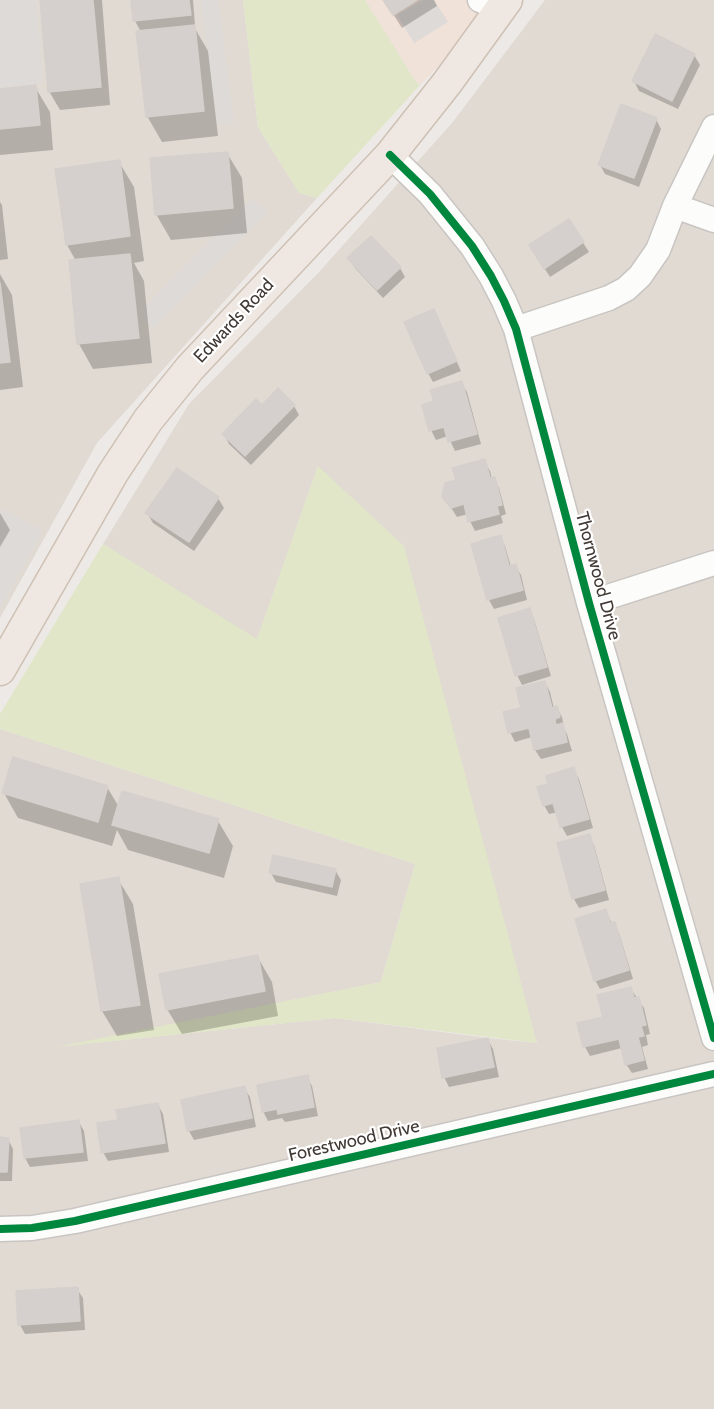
<!DOCTYPE html>
<style>
body{margin:0}
canvas{display:block;background:#ede9e6}
</style>
<canvas width="714" height="1409"></canvas>
<script>
const c = document.querySelector('canvas').getContext('2d');
c.lineJoin = 'round';
function paint(path, color) {
  c.fillStyle = color;
  c.fill(path, 'evenodd');
}
function poly(rows) {
  const path = new Path2D();
  for (const r of rows) {
    path.moveTo(r[0], r[1]);
    for (let i = 2; i < r.length; i += 2) path.lineTo(r[i], r[i + 1]);
  }
  return path;
}
function trace(path, color, width, dash) {
  c.strokeStyle = color;
  c.lineWidth = width;
  c.lineCap = dash ? 'butt' : 'round';
  c.setLineDash(dash || []);
  c.stroke(path);
}
function drawText(font, color, halo, rows, align = 'center') {
  c.font = font + ' Cabin,sans-serif';
  c.lineWidth = 4.5;
  c.setLineDash([]);
  c.textBaseline = 'middle';
  c.strokeStyle = halo;
  c.fillStyle = color;
  for (const [text, x, y, turn = 0] of rows) {
    c.save();
    c.translate(x, y);
    c.rotate((+turn || 0) * Math.PI / 180);
    c.textAlign = isNaN(turn) ? turn : align;
    if (halo) c.strokeText(text, 0, 0);
    c.fillText(text, 0, 0);
    c.restore();
  }
}
const residential = poly([
 [0,0,243,0,258,127,299,193,317,198,97,443,0,618],
 [545,0,714,0,714,1409,0,1409,0,729,415,864,381,982,65,1046,335,1018,488,1038,537,1043,318,466,257,640,103,544,189,404,319,272,452,123]
]);
const commercial = poly([
 [365,0,488,0,450,54,420,85,416,82]
]);
const green = poly([
 [243,0,365,0,416,82,420,85,317,198,299,193,258,127],
 [318,466,404,546,537,1043,335,1018,56,1047,381,982,415,864,0,729,0,714,103,544,257,639]
]);
const parking = poly([
 [0,0,36,0,43,83,0,87],
 [201,0,218,0,234,122,217,124],
 [423,0,434,0,448,22,414,43,397,15],
 [252,200,268,211,153,329,140,311],
 [3,509,43,531,0,608,0,515]
]);
const shadow = poly([
 [42,0,102,0,110,105,60,110,49,91],
 [133,0,193,0,195,25,193,25,208,51,218,136,162,142,147,116,141,32,135,21],
 [384,0,434,0,437,6,402,28],
 [694,55,700,65,678,109,639,91,634,81],
 [35,87,50,112,53,150,0,155,0,90],
 [656,119,661,129,639,187,605,174,600,165],
 [227,153,242,178,247,233,171,240,156,214],
 [119,162,134,187,144,261,134,263,144,281,152,363,93,369,79,344,71,261,76,261,67,245],
 [0,202,2,205,8,259,0,260],
 [569,221,589,252,550,277,536,255],
 [349,258,400,268,405,277,383,298,355,268],
 [0,274,12,295,23,387,0,390],
 [438,320,461,371,433,382,428,373],
 [461,383,467,392,481,444,455,451,448,436,436,440,431,430,435,402],
 [294,406,299,415,251,465,229,444,224,434,262,407],
 [484,461,490,471,492,479,494,478,499,488,506,514,501,516,503,523,475,531,470,521,468,514,457,517,450,506,458,481],
 [177,470,218,498,224,508,194,551,153,523,147,513],
 [0,513,10,530,0,547],
 [500,537,505,546,511,567,515,566,521,575,527,600,494,609,489,600,473,545],
 [529,610,534,619,551,676,522,685,517,675],
 [545,682,550,692,554,709,557,708,562,717,564,727,563,727,567,734,572,751,541,759,535,750,532,737,515,742,510,732,522,709],
 [573,769,579,779,593,828,567,836,562,827,558,812,549,814,544,805,550,785],
 [107,787,119,807,218,821,233,846,224,878,128,850,117,830,112,846,18,818,4,793],
 [589,836,594,845,609,900,579,908,574,899,559,844],
 [335,870,341,880,337,896,276,882,271,873],
 [118,879,133,904,154,1030,117,1036,102,1011],
 [606,911,612,924,614,924,619,933,633,979,600,989,595,980],
 [257,956,272,982,278,1016,182,1034,167,1009],
 [630,988,644,1008,650,1034,646,1035,648,1045,642,1047,648,1069,632,1073,626,1064,622,1048,590,1056,585,1047,579,1025,605,1018],
 [488,1040,493,1049,499,1077,449,1087,444,1077],
 [307,1077,312,1086,318,1116,285,1122,282,1118,268,1121,263,1111],
 [244,1088,250,1097,256,1127,194,1140,189,1131,182,1102],
 [158,1105,163,1114,169,1152,108,1161,103,1152,119,1121],
 [79,1122,84,1131,88,1161,30,1167,25,1158],
 [0,1139,8,1139,13,1149,12,1181,0,1181],
 [77,1289,83,1298,85,1330,25,1334,20,1325]
]);
const building = poly([
 [40,0,93,0,101,87,48,92,40,0],
 [131,0,189,0,191,15,133,21,131,0],
 [383,0,417,0,393,15,383,0],
 [195,25,204,111,146,117,136,31,195,25],
 [655,34,695,54,672,101,632,81,655,34],
 [36,85,40,125,0,129,0,89,36,85],
 [621,104,657,118,634,178,598,165,621,104],
 [228,152,233,208,155,215,150,158,228,152],
 [120,160,130,236,66,245,55,169,120,160],
 [569,219,584,242,544,269,529,245,569,219],
 [371,236,401,267,377,290,347,258,371,236],
 [130,254,139,338,77,344,69,260,130,254],
 [0,283,10,362,0,363,0,283],
 [434,309,457,361,427,374,404,322,434,309],
 [462,381,477,434,448,442,444,427,429,431,422,405,434,401,430,390,462,381],
 [278,388,295,405,245,456,222,434,256,399,262,405,278,388],
 [485,459,490,478,495,477,502,505,497,506,499,514,468,522,464,504,451,508,442,497,445,483,456,480,452,468,485,459],
 [177,468,219,497,189,542,145,513,177,468],
 [501,535,509,566,516,564,523,590,487,600,471,544,501,535],
 [530,608,547,667,515,676,498,618,530,608],
 [545,681,552,708,557,706,560,717,555,719,556,725,563,723,567,742,534,750,529,728,508,733,503,712,521,708,516,688,545,681],
 [13,757,108,786,98,822,2,793,13,757],
 [574,767,589,819,560,827,553,803,543,806,537,787,548,784,546,776,574,767],
 [122,791,219,819,209,853,112,825,122,791],
 [590,834,605,890,572,899,557,843,590,834],
 [273,855,336,869,332,887,269,873,273,855],
 [119,877,140,1005,101,1011,80,884,119,877],
 [606,909,610,923,615,922,629,970,594,981,575,919,606,909],
 [258,955,265,991,166,1010,159,974,258,955],
 [631,987,634,998,639,997,646,1025,641,1026,644,1036,638,1037,644,1060,625,1065,619,1039,583,1047,577,1023,603,1017,597,995,631,987],
 [488,1038,494,1067,442,1078,437,1048,488,1038],
 [308,1075,314,1107,278,1114,277,1109,262,1112,257,1085,308,1075],
 [245,1086,252,1118,187,1131,181,1100,245,1086],
 [158,1103,165,1143,101,1153,97,1123,118,1120,116,1110,158,1103],
 [79,1120,83,1152,24,1158,20,1128,79,1120],
 [0,1137,9,1138,7,1172,0,1172,0,1137],
 [78,1287,80,1321,18,1325,16,1291,78,1287]
]);
const minor = poly([
 [480,0,501,9],
 [390,155,430,194,472,246,491,276,504,301,516,329,589,603,714,1038],
 [675,206,714,220],
 [516,329,609,298,626,289,640,276,658,250,675,206,714,127],
 [589,603,714,563],
 [0,1229,32,1228,75,1221,714,1074]
]);
const major = poly([
 [0,670,113,473,148,420,190,368,390,155,447,83,507,0]
]);
const cycleway = poly([
 [390,155,430,194,472,246,491,276,504,301,516,329,589,603,714,1038],
 [0,1229,32,1228,75,1221,714,1074]
]);
const streetNames = [
 ["Edwards Road",234,321,-47],
 ["Thornwood Drive",598,576,75],
 ["Forestwood Drive",354,1141,-13]
];
paint(residential, '#e1dad3');
paint(commercial, '#f0e1d9');
paint(green, '#e0e6c7');
paint(parking, '#dedad7');
paint(shadow, '#0003');
paint(building, '#d5d0cd');
trace(building, '#d5d0cc', 1.5);
trace(minor, '#c9c5c2', 27);
trace(major, '#cec1b4', 33);
trace(minor, '#fcfcfb', 24);
trace(major, '#efe8e2', 30);
trace(cycleway, '#00873e', 8);
drawText('18px', '#413934', '#fff', streetNames);
</script>
